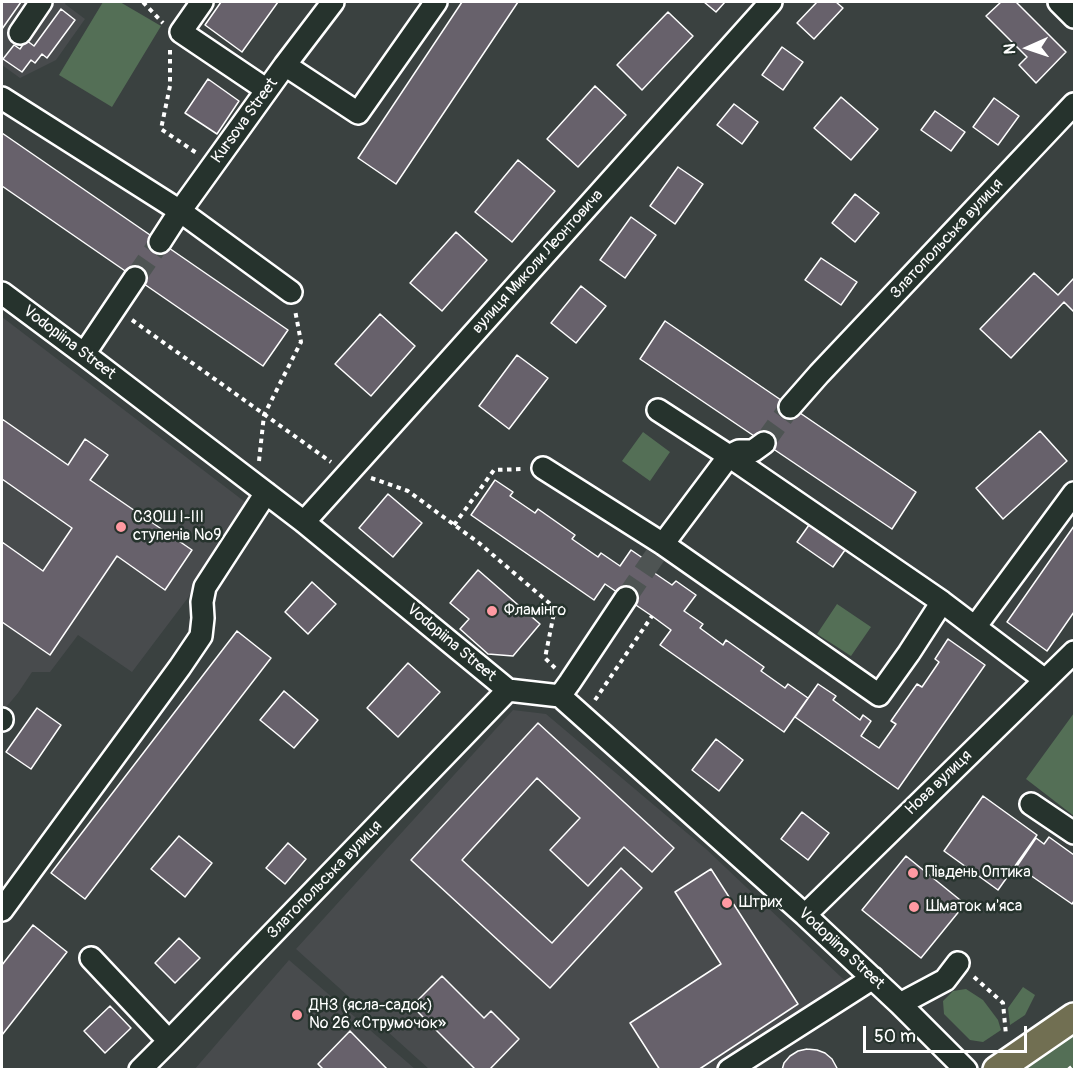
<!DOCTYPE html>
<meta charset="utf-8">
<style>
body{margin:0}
#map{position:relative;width:1076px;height:1071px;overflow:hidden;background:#3a4140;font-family:Pangolin,sans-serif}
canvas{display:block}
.frame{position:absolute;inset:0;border:3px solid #fff;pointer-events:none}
.north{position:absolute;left:998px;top:18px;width:60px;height:60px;-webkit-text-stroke:4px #26332d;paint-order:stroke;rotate:267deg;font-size:16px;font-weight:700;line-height:24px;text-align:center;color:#fff}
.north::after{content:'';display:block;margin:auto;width:21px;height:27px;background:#fff;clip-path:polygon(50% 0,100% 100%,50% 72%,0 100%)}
.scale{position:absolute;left:863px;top:1026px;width:164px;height:27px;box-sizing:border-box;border:3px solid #fff;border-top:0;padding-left:8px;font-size:18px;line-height:21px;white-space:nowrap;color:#fff;-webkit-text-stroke:4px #26332d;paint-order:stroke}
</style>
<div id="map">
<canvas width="1076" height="1071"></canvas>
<div class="frame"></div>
<div class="north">N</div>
<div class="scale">50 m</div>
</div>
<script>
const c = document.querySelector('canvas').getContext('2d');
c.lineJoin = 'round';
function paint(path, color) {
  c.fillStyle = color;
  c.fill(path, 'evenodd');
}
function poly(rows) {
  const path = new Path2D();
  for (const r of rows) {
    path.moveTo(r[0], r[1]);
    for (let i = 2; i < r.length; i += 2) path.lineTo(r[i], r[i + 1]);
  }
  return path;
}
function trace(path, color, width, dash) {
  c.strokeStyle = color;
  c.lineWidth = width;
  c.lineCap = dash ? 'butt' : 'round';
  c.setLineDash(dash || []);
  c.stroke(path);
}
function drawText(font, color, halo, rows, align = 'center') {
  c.font = font + ' Pangolin,sans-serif';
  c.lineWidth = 5;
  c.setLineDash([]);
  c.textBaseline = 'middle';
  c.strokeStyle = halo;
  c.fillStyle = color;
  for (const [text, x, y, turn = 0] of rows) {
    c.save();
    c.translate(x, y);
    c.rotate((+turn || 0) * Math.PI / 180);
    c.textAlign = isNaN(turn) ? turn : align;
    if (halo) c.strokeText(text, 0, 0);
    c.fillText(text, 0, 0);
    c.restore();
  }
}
const built = poly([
 [2,2,66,2,65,4,85,19,56,60,20,78,2,65],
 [2,317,253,508,227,546,132,672,78,635,50,672,32,672,18,693,2,712],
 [513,710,546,714,706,849,841,977,865,996,750,1069,429,1069,296,949],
 [289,960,415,1069,194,1070]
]);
const green = poly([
 [103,2,120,2,161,26,112,107,59,75],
 [643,432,670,452,650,481,622,461],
 [837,604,871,627,851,656,817,634],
 [1074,713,1074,816,1026,779],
 [1023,987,1035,995,1025,1015,1010,1025,1008,1008],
 [966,989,983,1000,998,1020,1001,1030,983,1042,970,1040,944,1014,943,1001,953,991],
 [1074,1032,1074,1069,1017,1069]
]);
const building = poly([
 [2,2,21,2,2,29,2,2],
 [221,2,278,2,242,52,205,25,221,2],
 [462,2,518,2,396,184,358,158,462,2],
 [704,2,725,2,716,12,704,2],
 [817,2,836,2,843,8,814,39,797,23,817,2],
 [1001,2,1016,2,1066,52,1036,83,1019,65,1027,57,986,16,1001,2],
 [61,9,75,20,47,58,42,54,35,63,31,60,22,72,3,59,14,45,20,49,26,40,34,46,61,9],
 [668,12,693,36,642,90,617,65,668,12],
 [782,47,803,62,783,90,762,75,782,47],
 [208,79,239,101,217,134,185,113,208,79],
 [595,86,626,115,578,167,547,139,595,86],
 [841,97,878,129,851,160,814,128,841,97],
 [994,98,1019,116,998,145,973,127,994,98],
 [734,104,758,122,742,144,717,125,734,104],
 [935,111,965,132,951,151,921,130,935,111],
 [2,133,288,330,263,366,2,186,2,133],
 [518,160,555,191,512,242,475,212,518,160],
 [678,167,703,184,675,224,650,206,678,167],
 [855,194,879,213,855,242,832,223,855,194],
 [631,217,656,235,625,278,600,260,631,217],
 [456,232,487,260,442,311,410,283,456,232],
 [821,258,857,282,841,305,805,280,821,258],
 [1034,273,1058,295,1074,278,1074,312,1064,302,1011,358,980,329,1034,273],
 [581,286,606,306,576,343,551,323,581,286],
 [380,314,415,346,371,396,335,364,380,314],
 [665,321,916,492,892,529,640,359,665,321],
 [517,355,548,378,509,429,479,406,517,355],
 [2,419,68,465,85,439,108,455,90,480,192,550,165,590,117,556,50,655,2,622,2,542,43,571,72,528,2,479,2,419],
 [1040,431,1067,461,1003,519,976,488,1040,431],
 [495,480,513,492,510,496,535,513,538,509,575,535,572,539,598,557,601,553,620,566,631,550,650,563,647,568,672,585,676,581,696,595,684,611,703,624,700,628,723,645,726,640,764,667,761,671,785,688,788,684,808,698,784,732,660,645,671,630,652,616,605,584,594,600,471,515,495,480],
 [388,494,422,523,393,557,359,528,388,494],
 [809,525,845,550,833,567,797,542,809,525],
 [1074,526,1074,612,1047,651,1007,622,1074,526],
 [478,570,540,624,513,656,488,654,460,629,469,619,450,603,478,570],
 [312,582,336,604,308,634,285,612,312,582],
 [237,631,271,658,85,899,51,873,237,631],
 [948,639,985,665,898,789,795,717,818,684,836,696,833,700,860,720,863,715,871,721,861,736,879,748,896,724,891,721,917,684,922,687,939,662,935,659,948,639],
 [408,663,440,692,398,737,367,708,408,663],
 [284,691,318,720,294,748,260,720,284,691],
 [37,708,61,725,31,769,6,752,37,708],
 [538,723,674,848,652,872,624,847,588,886,550,850,580,818,537,778,462,860,552,943,621,868,642,888,550,988,411,860,538,723],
 [716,739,743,760,719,791,692,770,716,739],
 [983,796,1037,835,998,890,944,851,983,796],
 [802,812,829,833,808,860,781,839,802,812],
 [179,836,212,863,185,897,151,869,179,836],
 [1049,837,1074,855,1074,901,1072,904,1017,866,1036,838,1044,844,1049,837],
 [288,843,306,859,285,884,266,868,288,843],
 [906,856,965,904,921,958,862,910,906,856],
 [711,869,798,1004,698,1070,660,1070,630,1023,721,964,675,892,711,869],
 [33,925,67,952,2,1035,2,965,33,925],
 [179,938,200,958,175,983,155,963,179,938],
 [442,976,484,1018,491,1011,519,1039,489,1070,476,1070,412,1006,442,976],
 [110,1006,131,1028,105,1053,84,1031,110,1006],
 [350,1031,388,1070,324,1070,318,1064,350,1031],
 [807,1049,817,1050,825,1053,832,1059,838,1070,782,1070,784,1063,790,1056,798,1051,807,1049]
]);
const minorTunnel = poly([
 [135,278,160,242],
 [764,443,790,407],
 [626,598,663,544]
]);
const path = poly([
 [143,2,163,23],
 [170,50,170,86,161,129,198,154],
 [132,320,331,462],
 [259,461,264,415,301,342,295,310],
 [371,478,408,491,479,543,555,608,545,658,555,668],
 [454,525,494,470,524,469],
 [595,700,652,616],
 [974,977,1003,1003,1006,1035],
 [1068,1070,1074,1065]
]);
const minor = poly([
 [202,2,181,32,267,90],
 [1059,2,1074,17],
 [20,33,41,2],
 [285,65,358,113,436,2],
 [2,98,180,211,291,292],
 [160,242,180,211,285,65,333,2],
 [2,293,84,354,304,522,508,690,560,696,805,915,900,1004,966,1070],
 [84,354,135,278],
 [790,407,819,374,1074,104],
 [658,410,729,456,942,602],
 [543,468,663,544,879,695,909,653,942,602,975,627,1074,493],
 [304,522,450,360,771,2],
 [663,544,729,456,739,451,753,451,764,443],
 [975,627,1045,680],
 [560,696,570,682,626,598],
 [2,720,2,719],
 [1031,804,1074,833],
 [2,910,180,667,201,636,203,618,202,602,205,587,266,493],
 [805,915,1074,652],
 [91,958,169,1041],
 [900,1004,945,980,958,963],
 [140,1070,169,1041,508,690],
 [729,1070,873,978]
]);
const major = poly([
 [997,1070,1074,1017]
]);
const markers = [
 [121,527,6,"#ff9aa2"],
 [492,611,6,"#ff9aa2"],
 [913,873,6,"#ff9aa2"],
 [727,903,6,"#ff9aa2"],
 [914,907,6,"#ff9aa2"],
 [297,1015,6,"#ff9aa2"]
];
const streetNames = [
 ["Kursova Street",245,121,-54],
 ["Златопольська вулиця",947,239,-47],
 ["вулиця Миколи Леонтовича",538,262,-48],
 ["Vodopiina Street",69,343,37],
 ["Vodopiina Street",451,643,40],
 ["Нова вулиця",939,783,-44],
 ["Златопольська вулиця",325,880,-46],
 ["Vodopiina Street",841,949,43]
];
const poiNames = [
 ["СЗОШ І-ІІІ",133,518],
 ["ступенів №9",133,536],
 ["Фламінго",504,611],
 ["Південь Оптика",925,873],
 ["Штрих",739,903],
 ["Шматок м'яса",926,907],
 ["ДНЗ (ясла-садок)",309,1006],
 ["№ 26 «Струмочок»",309,1024]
];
paint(built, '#484b4d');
paint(green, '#546f56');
paint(building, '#67616b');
trace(building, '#fff', 1.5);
trace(minorTunnel, '#4e5453', 21, [21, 10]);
trace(minor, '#fff', 26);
trace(major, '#fff', 32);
trace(path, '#fff', 4, [4.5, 4.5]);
trace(minor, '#26332d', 21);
trace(major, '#716f52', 27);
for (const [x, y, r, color] of markers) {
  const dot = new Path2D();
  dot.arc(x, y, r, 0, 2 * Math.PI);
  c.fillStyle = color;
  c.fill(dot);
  trace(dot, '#26332d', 2);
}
drawText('16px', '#fff', '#26332d', streetNames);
drawText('16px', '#fff', '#26332d', poiNames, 'left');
</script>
